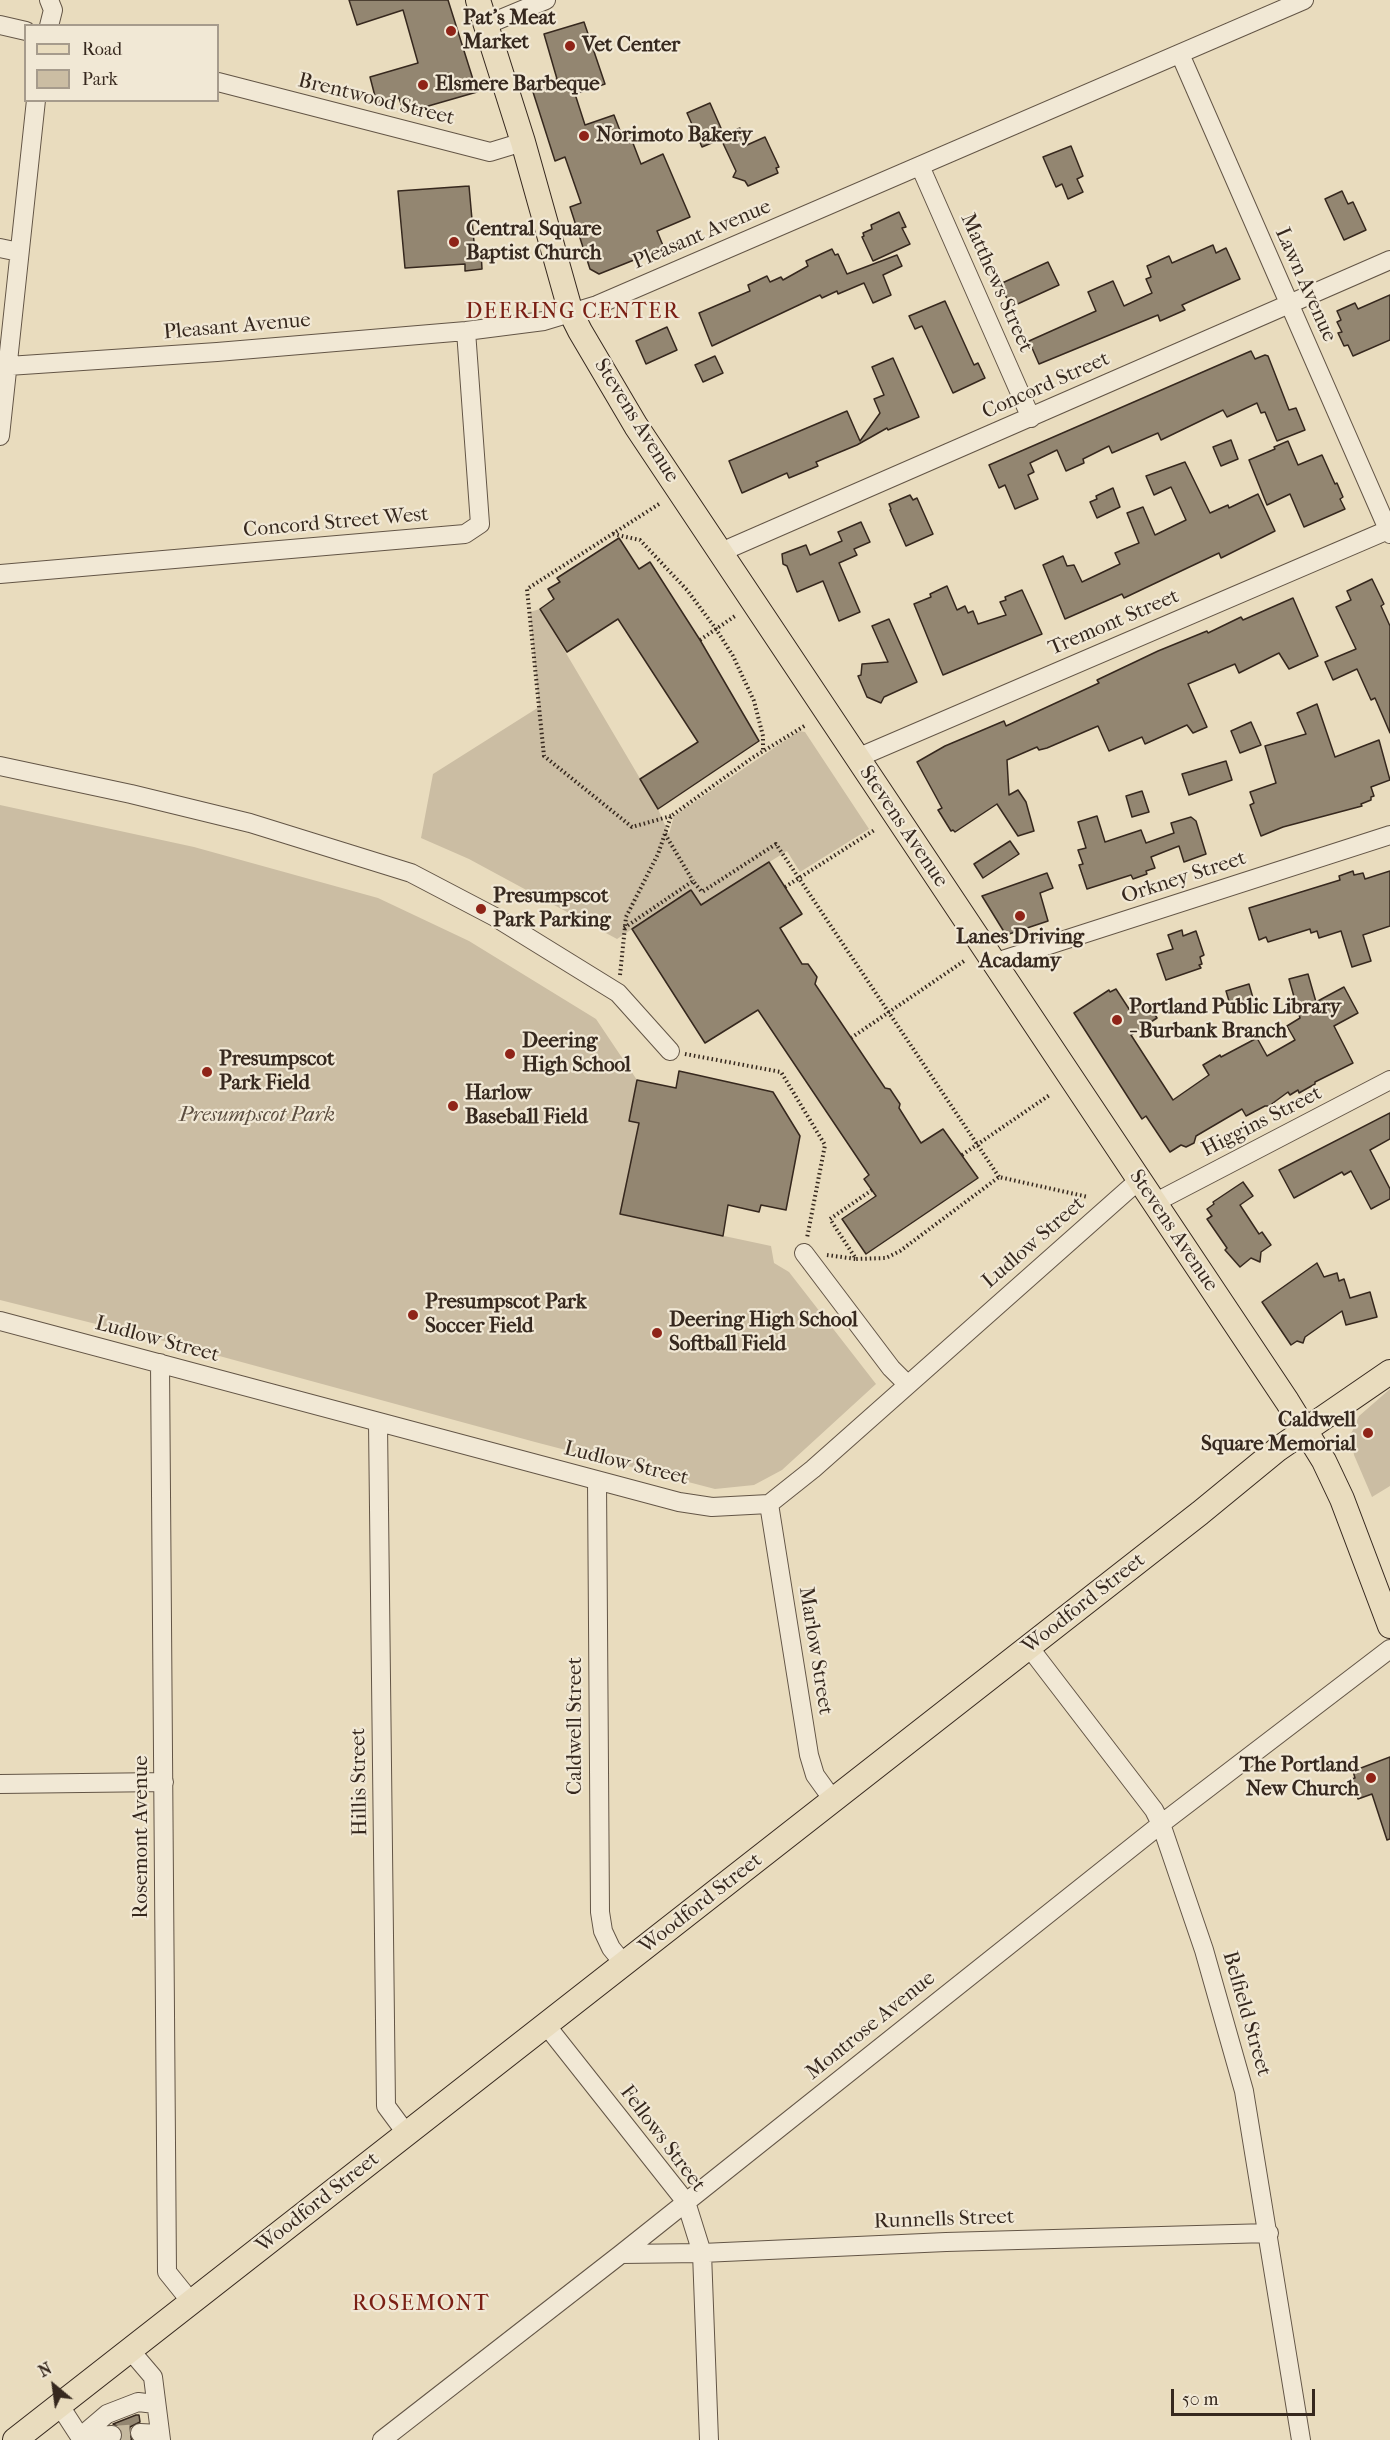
<!DOCTYPE html>
<style>
body{margin:0}
#map{position:relative;width:1390px;height:2440px;overflow:hidden;background:#e9dcbe;font-family:"IM FELL French Canon",serif}
canvas{display:block}
.legend{position:absolute;left:24px;top:24px;width:195px;height:78px;box-sizing:border-box;background:#f1e8d5;border:2px solid #a69b8c;margin:0;padding:8px 10px;list-style:none;font-size:18px;color:#36281e}
.legend li{display:flex;align-items:center;gap:12px;height:30px}
.legend b{width:30px;border:2px solid #a69b8c}
.north{position:absolute;left:24px;top:2356px;width:60px;height:60px;-webkit-text-stroke:4px #f1e8d5;paint-order:stroke;rotate:331deg;font-size:16px;font-weight:700;line-height:24px;text-align:center;color:#36281e}
.north::after{content:'';display:block;margin:auto;width:21px;height:27px;background:#36281e;clip-path:polygon(50% 0,100% 100%,50% 72%,0 100%)}
.scale{position:absolute;left:1171px;top:2389px;width:144px;height:27px;box-sizing:border-box;border:3px solid #36281e;border-top:0;padding-left:8px;font-size:18px;line-height:21px;white-space:nowrap;color:#36281e;-webkit-text-stroke:4px #f1e8d5;paint-order:stroke}
</style>
<div id="map">
<canvas width="1390" height="2440"></canvas>
<ul class="legend">
<li><b style="height:8px;background:#e9dcbe"></b>Road</li>
<li><b style="height:16px;background:#cbbda3"></b>Park</li>
</ul>
<div class="north">N</div>
<div class="scale">50 m</div>
</div>
<script>
const c = document.querySelector('canvas').getContext('2d');
c.lineJoin = 'round';
function paint(path, color) {
  c.fillStyle = color;
  c.fill(path, 'evenodd');
}
function poly(rows) {
  const path = new Path2D();
  for (const r of rows) {
    path.moveTo(r[0], r[1]);
    for (let i = 2; i < r.length; i += 2) path.lineTo(r[i], r[i + 1]);
  }
  return path;
}
function trace(path, color, width, dash) {
  c.strokeStyle = color;
  c.lineWidth = width;
  c.lineCap = dash ? 'butt' : 'round';
  c.setLineDash(dash || []);
  c.stroke(path);
}
function drawText(font, color, halo, rows, align = 'center') {
  c.font = font + ' "IM FELL French Canon",serif';
  c.lineWidth = 4.5;
  c.setLineDash([]);
  c.textBaseline = 'middle';
  c.strokeStyle = halo;
  c.fillStyle = color;
  for (const [text, x, y, turn = 0] of rows) {
    c.save();
    c.translate(x, y);
    c.rotate((+turn || 0) * Math.PI / 180);
    c.textAlign = isNaN(turn) ? turn : align;
    if (halo) c.strokeText(text, 0, 0);
    c.fillText(text, 0, 0);
    c.restore();
  }
}
const green = poly([
 [540,609,658,809,669,834,674,816,799,731,805,732,869,829,800,872,787,851,701,905,691,890,617,939,469,859,421,838,433,774,539,707,530,612],
 [0,805,194,847,378,898,469,941,596,1019,637,1080,629,1121,639,1123,621,1214,771,1246,774,1263,789,1272,876,1384,782,1470,754,1485,715,1489,535,1442,168,1342,0,1300],
 [1390,1389,1390,1486,1372,1497,1354,1455,1351,1434,1359,1416]
]);
const building = poly([
 [349,0,448,0,477,92,404,113,399,98,377,104,370,77,418,63,403,10,357,25,349,0],
 [584,22,605,84,575,94,585,125,614,115,624,141,631,138,641,164,663,154,690,217,657,231,664,248,599,274,590,269,570,207,581,203,565,157,555,161,533,92,553,85,552,81,557,79,544,34,584,22],
 [710,103,724,135,740,128,747,145,765,137,779,167,776,168,778,173,748,186,745,181,733,177,736,171,721,139,702,147,687,113,710,103],
 [1071,146,1083,176,1077,179,1083,192,1068,199,1062,184,1056,187,1043,157,1071,146],
 [469,186,475,253,481,252,482,269,465,271,465,264,405,268,398,191,469,186],
 [1342,191,1348,204,1353,202,1366,230,1344,240,1325,199,1342,191],
 [899,212,906,227,902,228,910,244,873,261,862,237,864,236,863,233,872,229,871,225,899,212],
 [1213,245,1216,253,1226,248,1240,279,1182,305,1185,310,1160,321,1158,315,1039,364,1029,341,1096,311,1088,292,1113,281,1124,306,1152,293,1146,279,1151,277,1147,266,1169,256,1172,263,1213,245],
 [832,249,835,255,838,254,847,274,897,255,902,266,883,275,891,295,873,303,864,283,838,294,837,291,822,298,820,295,712,346,699,313,750,291,748,285,767,276,770,282,781,277,783,280,808,266,806,261,832,249],
 [1048,262,1059,285,1011,307,1000,284,1048,262],
 [1390,295,1390,340,1353,356,1348,345,1344,346,1338,333,1342,332,1337,322,1341,320,1337,311,1355,303,1358,309,1390,295],
 [945,301,974,365,978,363,985,378,953,393,922,326,915,329,909,316,945,301],
 [667,327,677,350,646,364,636,341,667,327],
 [1251,351,1255,359,1265,355,1268,356,1289,410,1296,408,1305,430,1277,441,1265,412,1261,413,1257,403,1227,417,1223,410,1161,440,1158,433,1112,453,1109,446,1083,459,1084,463,1066,471,1057,450,1030,463,1034,472,1028,475,1038,499,1015,509,1005,485,999,488,989,465,1251,351],
 [715,356,723,373,703,382,695,365,715,356],
 [893,358,919,417,888,430,887,428,857,445,816,462,818,466,789,478,787,473,742,493,729,461,847,411,860,441,880,413,874,399,884,395,872,367,893,358],
 [1231,440,1238,459,1221,466,1213,447,1231,440],
 [1288,441,1298,465,1322,455,1335,484,1337,483,1343,497,1340,499,1345,509,1304,527,1290,494,1267,505,1249,460,1275,449,1274,447,1288,441],
 [1185,462,1210,513,1228,505,1229,508,1258,494,1275,531,1221,558,1219,553,1124,598,1122,594,1065,619,1043,565,1063,556,1067,566,1074,565,1082,582,1120,564,1115,553,1139,543,1127,513,1143,507,1155,535,1186,520,1171,487,1154,495,1146,476,1185,462],
 [1113,488,1120,507,1097,518,1090,502,1097,499,1096,496,1113,488],
 [910,495,913,500,917,498,933,534,906,546,890,510,891,509,889,504,910,495],
 [861,522,870,542,854,549,857,555,839,563,860,612,839,621,823,581,797,592,787,566,783,564,782,554,806,545,810,555,842,541,838,532,861,522],
 [619,538,639,569,650,562,700,640,759,741,658,809,640,779,698,742,618,619,567,652,540,609,554,599,548,589,560,582,557,578,619,538],
 [1372,579,1384,604,1381,606,1390,626,1390,733,1375,698,1371,700,1357,669,1333,680,1325,662,1356,649,1336,607,1351,600,1347,591,1372,579],
 [947,586,957,610,965,606,968,613,973,611,978,624,1006,615,1000,602,1006,600,1005,597,1022,590,1042,634,943,675,914,604,931,597,930,594,947,586],
 [1293,598,1318,656,1289,669,1279,653,1239,673,1235,664,1188,684,1207,727,1193,733,1187,725,1145,744,1142,737,1109,751,1098,726,1047,748,1039,750,1037,747,1007,760,1009,795,1018,790,1026,802,1034,831,1018,836,997,804,955,832,953,830,951,831,938,810,942,808,917,762,945,746,1004,721,1006,726,1099,683,1097,680,1158,651,1207,631,1208,633,1241,617,1243,620,1293,598],
 [889,619,917,682,884,697,881,703,867,697,858,676,861,675,862,664,888,662,872,626,889,619],
 [1317,704,1335,757,1379,740,1390,780,1371,787,1374,796,1371,797,1371,800,1361,804,1362,806,1283,827,1261,836,1250,805,1254,803,1250,792,1276,783,1265,746,1306,734,1297,713,1317,704],
 [1251,722,1261,745,1240,753,1231,731,1251,722],
 [1226,761,1232,780,1189,795,1182,774,1226,761],
 [1142,791,1149,812,1132,817,1126,796,1142,791],
 [1097,816,1105,842,1141,830,1146,843,1174,833,1171,823,1191,817,1196,821,1206,854,1184,862,1179,846,1151,857,1155,868,1146,871,1147,874,1133,879,1131,875,1087,889,1079,865,1083,864,1078,850,1086,848,1078,822,1097,816],
 [1010,841,1019,854,983,878,974,864,1010,841],
 [769,862,802,914,780,928,802,964,808,964,817,977,815,984,885,1088,890,1089,900,1104,899,1108,921,1143,943,1129,978,1178,866,1254,842,1219,876,1196,864,1179,869,1175,758,1010,705,1043,632,929,691,890,701,905,769,862],
 [1353,871,1354,875,1363,873,1365,879,1390,871,1390,926,1363,935,1371,961,1352,967,1341,931,1319,938,1317,931,1311,933,1310,929,1268,942,1266,937,1259,940,1249,908,1340,880,1339,876,1353,871],
 [1047,873,1053,888,1040,893,1048,921,1006,935,982,896,1047,873],
 [1182,930,1183,936,1196,931,1204,955,1200,957,1202,964,1199,965,1201,968,1166,980,1157,954,1173,949,1168,935,1182,930],
 [1308,974,1316,1002,1344,987,1358,1013,1334,1026,1353,1063,1315,1082,1315,1084,1299,1093,1298,1090,1290,1095,1288,1092,1269,1106,1265,1106,1246,1116,1242,1109,1196,1136,1194,1143,1186,1147,1181,1145,1170,1152,1146,1116,1142,1119,1074,1013,1109,990,1110,992,1116,989,1131,1012,1147,1002,1157,1018,1131,1035,1173,1100,1209,1075,1203,1065,1220,1055,1221,1057,1257,1038,1267,1056,1295,1040,1287,1026,1300,1018,1289,979,1308,974],
 [1249,984,1255,1005,1232,1011,1226,991,1249,984],
 [679,1071,773,1092,800,1136,786,1210,761,1205,759,1212,728,1205,723,1236,620,1214,639,1123,629,1121,637,1080,676,1088,679,1071],
 [1390,1113,1390,1139,1370,1150,1390,1189,1390,1199,1371,1209,1351,1171,1344,1175,1342,1172,1294,1198,1279,1170,1390,1113],
 [1243,1182,1253,1196,1240,1205,1259,1234,1262,1232,1271,1245,1261,1252,1260,1262,1251,1258,1240,1267,1225,1250,1227,1248,1207,1219,1212,1216,1207,1209,1214,1204,1213,1202,1243,1182],
 [1317,1263,1324,1277,1337,1273,1339,1281,1344,1279,1350,1298,1370,1292,1377,1317,1346,1325,1342,1311,1305,1337,1303,1343,1297,1341,1291,1345,1262,1302,1317,1263],
 [1390,1757,1390,1839,1387,1840,1372,1794,1358,1799,1351,1779,1355,1778,1353,1771,1390,1757],
 [136,2415,139,2415,140,2422,130,2427,129,2433,132,2440,122,2440,122,2429,113,2424,136,2415]
]);
const minorTunnel = poly([
 [112,2435,140,2433]
]);
const path = poly([
 [659,504,527,589,544,756,632,827,671,816],
 [613,534,640,540,687,590,716,629,733,656,754,701,763,736,763,751],
 [700,640,735,616],
 [665,834,693,881],
 [785,887,876,829],
 [624,928,693,881,702,892,776,844,999,1177],
 [620,975,626,917,658,854,671,816,752,758,806,725],
 [851,1038,964,961],
 [685,1054,781,1072,825,1145,807,1238],
 [962,1155,1051,1094],
 [872,1190,830,1219,856,1259,886,1258,900,1251,999,1177,1088,1197],
 [827,1255,856,1259]
]);
const minor = poly([
 [49,0,53,10,49,26],
 [0,25,26,31],
 [486,25,546,0],
 [1180,54,1390,534],
 [218,82,490,152,523,142],
 [920,166,1031,418],
 [0,248,19,252],
 [8,366,217,352,466,331,544,321,597,305,1304,0],
 [0,436,36,100],
 [721,552,1390,260],
 [0,574,465,534,480,524,466,331],
 [857,758,1388,530],
 [0,766,131,794,250,823,411,873,495,917,618,993,670,1051],
 [993,963,1390,835],
 [1154,1203,1390,1080],
 [804,1253,891,1368,907,1384],
 [0,1321,679,1502,712,1507,769,1504,813,1469,1139,1180],
 [160,1363,167,2272,192,2303],
 [378,1423,386,2106,406,2133],
 [597,1481,600,1912,603,1931,611,1948,624,1964],
 [769,1504,809,1755,815,1775,833,1800],
 [1029,1647,1154,1810,1161,1824,1204,1950,1244,2091,1301,2440],
 [0,1784,164,1782],
 [546,2025,686,2202,702,2253,709,2440],
 [621,2254,702,2253,946,2242,1269,2233],
 [130,2350,153,2377,161,2440],
 [60,2406,82,2440],
 [140,2433,160,2434],
 [80,2437,107,2414,138,2402,155,2404],
 [80,2437,112,2435],
 [382,2440,621,2254,1161,1824,1390,1649]
]);
const major = poly([
 [478,0,523,142,571,313,580,331,636,426,1287,1401,1324,1461,1342,1499,1390,1626],
 [15,2440,1200,1513,1278,1449,1390,1372]
]);
const markers = [
 [451,31,6,"#8f2418"],
 [570,46,6,"#8f2418"],
 [423,85,6,"#8f2418"],
 [584,136,6,"#8f2418"],
 [454,242,6,"#8f2418"],
 [481,909,6,"#8f2418"],
 [1020,916,6,"#8f2418"],
 [1117,1020,6,"#8f2418"],
 [510,1054,6,"#8f2418"],
 [207,1072,6,"#8f2418"],
 [453,1106,6,"#8f2418"],
 [413,1315,6,"#8f2418"],
 [657,1333,6,"#8f2418"],
 [1368,1433,6,"#8f2418"],
 [1371,1778,6,"#8f2418"]
];
const poiNames = [
 ["Pat's Meat",463,19],
 ["Market",463,43],
 ["Vet Center",582,46],
 ["Elsmere Barbeque",435,85],
 ["Norimoto Bakery",596,136],
 ["Central Square",466,230],
 ["Baptist Church",466,254],
 ["Presumpscot",493,897],
 ["Park Parking",493,921],
 ["Lanes Driving",1020,938,"center"],
 ["Acadamy",1020,962,"center"],
 ["Portland Public Library",1129,1008],
 ["- Burbank Branch",1129,1032],
 ["Deering",522,1042],
 ["High School",522,1066],
 ["Presumpscot",219,1060],
 ["Park Field",219,1084],
 ["Harlow",465,1094],
 ["Baseball Field",465,1118],
 ["Presumpscot Park",425,1303],
 ["Soccer Field",425,1327],
 ["Deering High School",669,1321],
 ["Softball Field",669,1345],
 ["Caldwell",1356,1421,"right"],
 ["Square Memorial",1356,1445,"right"],
 ["The Portland",1359,1766,"right"],
 ["New Church",1359,1790,"right"]
];
const streetNames = [
 ["Brentwood Street",376,100,14],
 ["Pleasant Avenue",702,235,-23],
 ["Matthews Street",996,283,66],
 ["Lawn Avenue",1305,285,66],
 ["Pleasant Avenue",237,327,-5],
 ["Concord Street",1046,386,-24],
 ["Stevens Avenue",636,421,58],
 ["Concord Street West",336,523,-5],
 ["Tremont Street",1114,623,-23],
 ["Stevens Avenue",903,827,56],
 ["Orkney Street",1184,878,-18],
 ["Higgins Street",1262,1122,-27],
 ["Stevens Avenue",1173,1231,56],
 ["Ludlow Street",1034,1243,-41],
 ["Ludlow Street",157,1340,15],
 ["Ludlow Street",626,1464,14],
 ["Woodford Street",1084,1604,-38],
 ["Marlow Street",815,1651,81],
 ["Caldwell Street",576,1726,-90],
 ["Hillis Street",360,1782,-91],
 ["Rosemont Avenue",142,1837,-90],
 ["Woodford Street",701,1904,-38],
 ["Belfield Street",1246,2014,74],
 ["Montrose Avenue",871,2026,-39],
 ["Fellows Street",662,2139,53],
 ["Woodford Street",318,2203,-38],
 ["Runnells Street",944,2220,-2]
];
const parkNames = [
 ["Presumpscot Park",257,1116]
];
const neighbourhoodNames = [
 ["DEERING CENTER",573,313],
 ["ROSEMONT",421,2305]
];
paint(green, '#cbbda3');
paint(building, '#938671');
trace(building, '#36281e', 1.5);
trace(minorTunnel, '#c5b89e', 18, [18, 9]);
trace(minor, '#635546', 20);
trace(major, '#36281e', 26);
trace(path, '#36281e', 4, [1.5, 3]);
trace(minor, '#f1e8d5', 18);
trace(major, '#e9dcbe', 24);
for (const [x, y, r, color] of markers) {
  const dot = new Path2D();
  dot.arc(x, y, r, 0, 2 * Math.PI);
  c.fillStyle = color;
  c.fill(dot);
  trace(dot, '#f1e8d5', 2);
}
drawText('bold 21px', '#36281e', '#f1e8d5', poiNames, 'left');
drawText('21px', '#36281e', '#f1e8d5', streetNames);
drawText('italic 21px', '#5b4d3f', '#f1e8d5', parkNames);
c.letterSpacing = '1.5px';
drawText('22px', '#7a1f14', '#f1e8d5', neighbourhoodNames);
c.letterSpacing = '0px';
</script>
